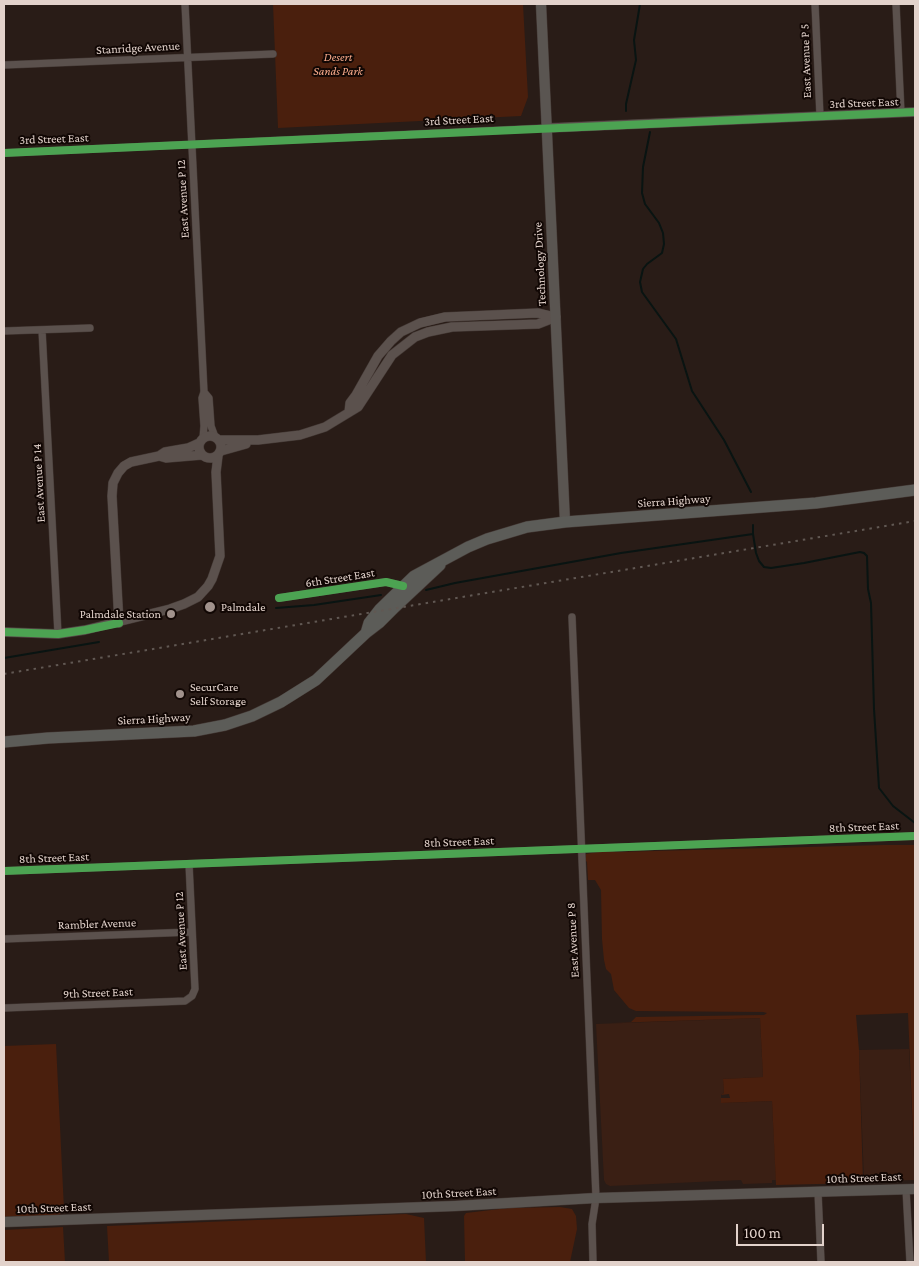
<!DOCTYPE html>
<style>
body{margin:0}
#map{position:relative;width:919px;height:1266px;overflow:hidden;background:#291c17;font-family:"Crimson Pro",serif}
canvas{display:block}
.frame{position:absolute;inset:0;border:5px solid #e2d2cb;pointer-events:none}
.scale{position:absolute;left:736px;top:1224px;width:88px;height:22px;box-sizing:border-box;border:2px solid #e2d2cb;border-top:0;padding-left:6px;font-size:15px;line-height:18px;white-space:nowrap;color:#e2d2cb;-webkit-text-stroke:4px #110704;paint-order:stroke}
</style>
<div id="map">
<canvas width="919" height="1266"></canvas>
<div class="frame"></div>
<div class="scale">100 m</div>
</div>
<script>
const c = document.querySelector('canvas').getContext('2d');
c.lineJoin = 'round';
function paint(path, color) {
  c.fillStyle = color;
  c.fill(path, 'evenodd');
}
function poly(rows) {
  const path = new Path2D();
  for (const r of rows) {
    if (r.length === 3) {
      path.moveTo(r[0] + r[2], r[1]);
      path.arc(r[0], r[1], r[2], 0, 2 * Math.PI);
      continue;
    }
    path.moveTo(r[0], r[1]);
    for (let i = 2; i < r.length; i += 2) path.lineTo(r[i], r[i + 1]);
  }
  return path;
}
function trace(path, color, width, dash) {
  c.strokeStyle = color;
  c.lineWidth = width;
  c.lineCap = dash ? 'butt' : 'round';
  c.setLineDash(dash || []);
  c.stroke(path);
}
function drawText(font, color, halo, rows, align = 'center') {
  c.font = font + ' "Crimson Pro",serif';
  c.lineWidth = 4;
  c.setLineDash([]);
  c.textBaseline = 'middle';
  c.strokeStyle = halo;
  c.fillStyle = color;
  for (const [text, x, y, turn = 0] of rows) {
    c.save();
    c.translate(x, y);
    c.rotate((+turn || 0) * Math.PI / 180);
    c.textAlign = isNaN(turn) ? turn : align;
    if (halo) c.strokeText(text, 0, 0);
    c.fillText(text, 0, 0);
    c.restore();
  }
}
const built = poly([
 [760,1018,763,1077,723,1079,724,1093,721,1095,721,1103,772,1101,776,1180,772,1180,772,1183,743,1184,741,1180,610,1186,606,1184,604,1180,596,1024],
 [909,1049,915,1180,870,1181,864,1179,859,1050]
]);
const green = poly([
 [273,4,523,4,528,97,521,116,278,128],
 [883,845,915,845,915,1180,908,1013,856,1015,859,1050,863,1181,859,1183,776,1185,772,1101,721,1103,721,1098,730,1098,729,1094,721,1095,724,1093,723,1079,763,1077,760,1018,611,1023,631,1022,636,1017,764,1015,767,1013,763,1012,636,1011,629,1008,614,990,611,974,606,969,604,960,602,939,601,890,595,880,588,880,587,862,585,860,585,858,586,854,609,850,616,852],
 [56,1044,64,1209,59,1215,4,1217,4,1046],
 [560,1207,572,1209,576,1216,577,1229,570,1262,465,1262,464,1216,466,1213,508,1208],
 [406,1214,424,1218,426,1262,109,1262,107,1226],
 [63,1227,65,1262,4,1262,4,1230]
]);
const stream = poly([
 [626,111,626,104,636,60,634,40,640,4],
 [650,132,643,167,642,193,645,204,659,223,663,233,664,244,662,253,647,264,643,269,640,282,642,292,676,339,692,391,724,440,751,492],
 [753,525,753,534,756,553,759,561,764,567,771,568,804,563,860,552,864,553,867,556,868,589,871,603,874,709,879,788,893,806,915,823],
 [426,590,455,583,621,553,753,534],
 [276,608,314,605,381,595],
 [4,658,99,642]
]);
const minor = poly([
 [185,4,204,392,202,398,204,426,203,438],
 [815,4,820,116],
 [896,4,901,113],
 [4,65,273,54],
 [4,153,547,128],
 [42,330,58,634],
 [4,331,90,328],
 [204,392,209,398,211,426,215,437],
 [279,598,386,582,403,586],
 [572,617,596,1198,592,1224,593,1262],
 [4,871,915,836],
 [4,939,192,932],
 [4,1008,185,1001,192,996,195,989,189,864],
 [906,1189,910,1262],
 [818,1192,821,1262]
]);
const tertiary = poly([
 [547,128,915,112],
 [349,412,350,403,356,395,378,356,391,341,401,332,420,323,445,317,538,313,555,317],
 [210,447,11],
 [219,440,258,440,300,435,325,427,358,407,392,355,415,337,428,332,452,327,538,324,556,317],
 [221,451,246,444],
 [159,456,166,458,202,455],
 [119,623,112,496,113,483,118,473,124,466,131,462,159,456,165,452,188,448,199,443],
 [4,632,58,634,85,630,170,609,184,604,198,597,208,586,212,579,220,556,216,472,218,456]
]);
const secondary = poly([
 [541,4,565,522],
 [4,1222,455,1206,596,1198,915,1189]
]);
const primary = poly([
 [366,633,369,623,380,609,414,576,468,547,487,539,527,527,565,522,816,503,915,490],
 [4,742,48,738,194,731,225,725,252,716,281,702,316,680,366,633,379,623,393,609,440,565]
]);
const rail = poly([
 [4,674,915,521]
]);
const cycleway = poly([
 [4,153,915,112],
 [279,598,386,582,403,586],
 [4,632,58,634,85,630,119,623],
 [4,871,915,836]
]);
const markers = [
 [210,607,6,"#a1928c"],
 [171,614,5,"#a1928c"],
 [180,694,5,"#a1928c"]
];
const streetNames = [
 ["Stanridge Avenue",138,48,-3],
 ["East Avenue P 5",806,61,-92],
 ["3rd Street East",864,103,-2],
 ["3rd Street East",459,120,-3],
 ["3rd Street East",54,139,-2],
 ["East Avenue P 12",183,199,-93],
 ["Technology Drive",540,264,-93],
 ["East Avenue P 14",39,483,-93],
 ["Sierra Highway",674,501,-4],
 ["6th Street East",340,578,-9],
 ["Sierra Highway",154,719,-3],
 ["8th Street East",864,827,-2],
 ["8th Street East",459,842,-2],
 ["8th Street East",54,858,-2],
 ["Rambler Avenue",97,924,-2],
 ["East Avenue P 12",181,931,-93],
 ["East Avenue P 8",573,940,-93],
 ["9th Street East",98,993,-2],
 ["10th Street East",864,1178,-2],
 ["10th Street East",459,1193,-3],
 ["10th Street East",54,1208,-2]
];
const parkNames = [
 ["Desert",338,57],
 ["Sands Park",338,71]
];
const poiNames = [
 ["Palmdale",221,607],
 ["Palmdale Station",161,614,"right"],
 ["SecurCare",190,687],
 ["Self Storage",190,701]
];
paint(built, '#3a1f14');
paint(green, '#4a1f0d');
trace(stream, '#091412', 2);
trace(minor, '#433834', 8);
trace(tertiary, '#433834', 10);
trace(secondary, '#433834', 11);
trace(primary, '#433834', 12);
trace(minor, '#5b514d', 7);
trace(tertiary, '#5b514d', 9);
trace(secondary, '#5a5551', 10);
trace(primary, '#5c5c58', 11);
trace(rail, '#615853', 2, [2.5, 5]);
trace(cycleway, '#4ca352', 8);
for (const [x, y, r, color] of markers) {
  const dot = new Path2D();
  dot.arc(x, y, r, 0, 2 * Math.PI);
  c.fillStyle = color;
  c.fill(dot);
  trace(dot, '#110704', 2);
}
drawText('12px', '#e2d2cb', '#110704', streetNames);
drawText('italic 12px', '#faab8b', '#110704', parkNames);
drawText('12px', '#e2d2cb', '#110704', poiNames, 'left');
</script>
